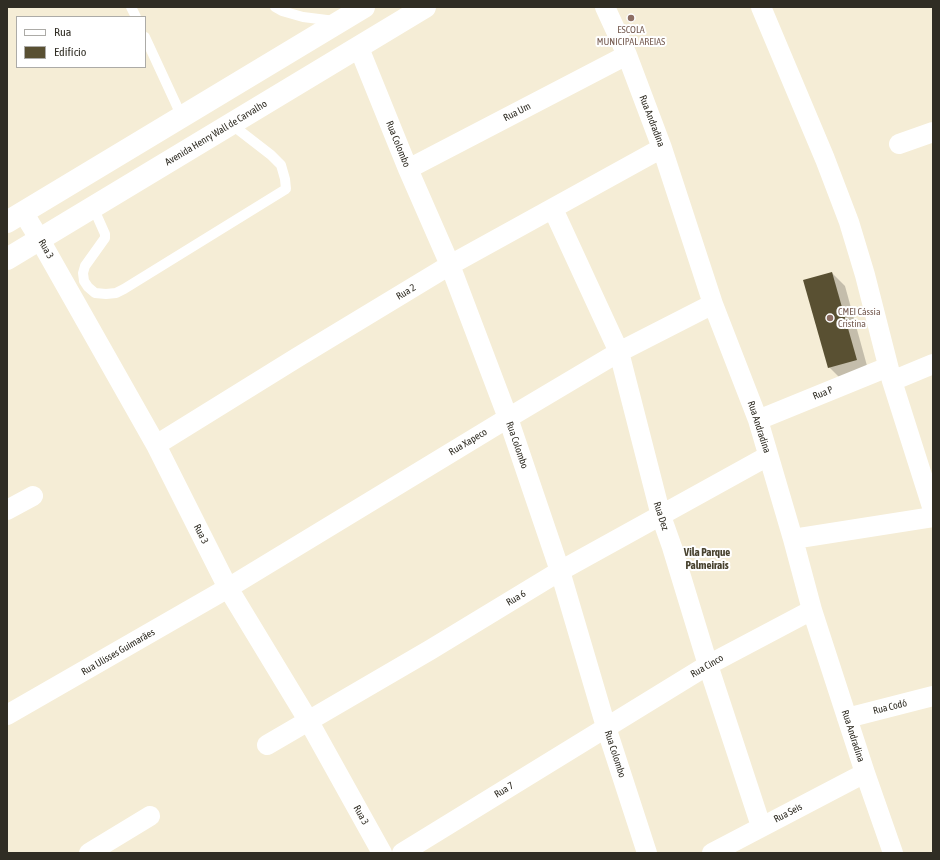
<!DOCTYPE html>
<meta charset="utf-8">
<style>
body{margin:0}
#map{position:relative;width:940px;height:860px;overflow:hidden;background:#f5edd6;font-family:"Asap Condensed",sans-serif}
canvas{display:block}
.frame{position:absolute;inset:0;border:8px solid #302d24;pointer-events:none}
.legend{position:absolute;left:16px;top:16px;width:130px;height:52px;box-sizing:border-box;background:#fff;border:1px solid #acaba7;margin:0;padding:5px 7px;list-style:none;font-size:12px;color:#302d24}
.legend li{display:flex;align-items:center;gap:8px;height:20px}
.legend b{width:20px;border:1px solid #acaba7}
</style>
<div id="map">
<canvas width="940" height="860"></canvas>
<div class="frame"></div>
<ul class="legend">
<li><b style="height:5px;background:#fff"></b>Rua</li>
<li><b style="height:11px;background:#595032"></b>Edifício</li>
</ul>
</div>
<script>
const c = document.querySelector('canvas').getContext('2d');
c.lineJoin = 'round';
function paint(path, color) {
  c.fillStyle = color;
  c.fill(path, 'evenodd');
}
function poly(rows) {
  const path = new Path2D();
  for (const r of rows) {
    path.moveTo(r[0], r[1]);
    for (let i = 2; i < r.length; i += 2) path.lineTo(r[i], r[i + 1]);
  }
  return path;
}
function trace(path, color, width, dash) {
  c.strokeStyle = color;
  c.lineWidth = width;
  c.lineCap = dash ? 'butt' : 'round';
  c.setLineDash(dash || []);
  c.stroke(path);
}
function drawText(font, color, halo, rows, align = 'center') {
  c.font = font + ' "Asap Condensed",sans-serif';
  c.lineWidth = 4;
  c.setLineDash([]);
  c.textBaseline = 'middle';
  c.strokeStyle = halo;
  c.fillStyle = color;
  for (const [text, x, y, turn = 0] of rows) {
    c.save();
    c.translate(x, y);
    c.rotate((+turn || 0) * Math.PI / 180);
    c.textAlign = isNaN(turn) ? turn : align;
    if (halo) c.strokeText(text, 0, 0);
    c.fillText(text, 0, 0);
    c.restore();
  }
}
const shadow = poly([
 [832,273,845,286,869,373,842,380,829,367]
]);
const building = poly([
 [832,272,857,360,828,368,803,280]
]);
const service = poly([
 [131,7,136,17],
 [275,7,282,11,303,17,335,21],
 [145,37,182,117],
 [93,207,105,234,105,238,85,266,83,273,84,281,88,287,95,293,106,294,116,293,124,289,286,189,285,179,281,165,271,155,231,124]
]);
const minor = poly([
 [605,7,627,55,662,148,713,304,758,420,793,539,812,610,865,773,893,853],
 [761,7,825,159,849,222,865,275,892,381,933,510],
 [359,48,408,169,450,265,508,418,560,571,606,727,647,853],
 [899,144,933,132],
 [408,169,627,55],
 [553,209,619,352,661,516,672,547,708,665,761,826],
 [23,212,40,240,156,445,228,588,308,720,382,853],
 [892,381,933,364],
 [758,420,888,367],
 [156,445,298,357,450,265,662,148],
 [7,510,33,496],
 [793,539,933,517],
 [7,715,228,588,508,418,619,352,713,304],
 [847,718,933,696],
 [267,745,430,650,560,571,768,456],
 [89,853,150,816],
 [402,853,708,665,812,610],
 [712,853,865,773]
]);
const primary = poly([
 [7,222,364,7],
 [7,259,425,7]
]);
const markers = [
 [631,18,4,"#8d6e63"],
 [830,318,4,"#8d6e63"]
];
const educationNames = [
 ["ESCOLA",631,30],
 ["MUNICIPAL AREIAS",631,42],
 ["CMEI Cássia",838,312,"left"],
 ["Cristina",838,324,"left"]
];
const streetNames = [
 ["Rua Um",517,112,-27],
 ["Rua Andradina",652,121,69],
 ["Avenida Henry Wall de Carvalho",216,133,-31],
 ["Rua Colombo",398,144,68],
 ["Rua 3",46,249,60],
 ["Rua 2",406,292,-31],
 ["Rua P",823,393,-22],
 ["Rua Andradina",759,427,72],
 ["Rua Xapeco",468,442,-31],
 ["Rua Colombo",517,445,71],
 ["Rua Dez",661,516,72],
 ["Rua 3",201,534,63],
 ["Rua 6",516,598,-31],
 ["Rua Ulisses Guimarães",118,652,-30],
 ["Rua Cinco",707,666,-30],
 ["Rua Codó",890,707,-14],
 ["Rua Andradina",853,736,72],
 ["Rua Colombo",615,754,72],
 ["Rua 7",504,790,-32],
 ["Rua Seis",788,813,-27],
 ["Rua 3",361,815,61]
];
const neighbourhoodNames = [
 ["Vila Parque",707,553],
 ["Palmeirais",707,566]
];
paint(shadow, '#0003');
paint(building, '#595032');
trace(service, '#fff', 10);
trace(minor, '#fff', 20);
trace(primary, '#fff', 22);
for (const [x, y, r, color] of markers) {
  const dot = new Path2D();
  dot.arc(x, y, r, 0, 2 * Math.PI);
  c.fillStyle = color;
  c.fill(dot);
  trace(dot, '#fff', 1.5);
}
drawText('10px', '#785e54', '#fff', educationNames);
drawText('10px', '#302d24', '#fff', streetNames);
drawText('bold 11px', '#48422f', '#fff', neighbourhoodNames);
</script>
